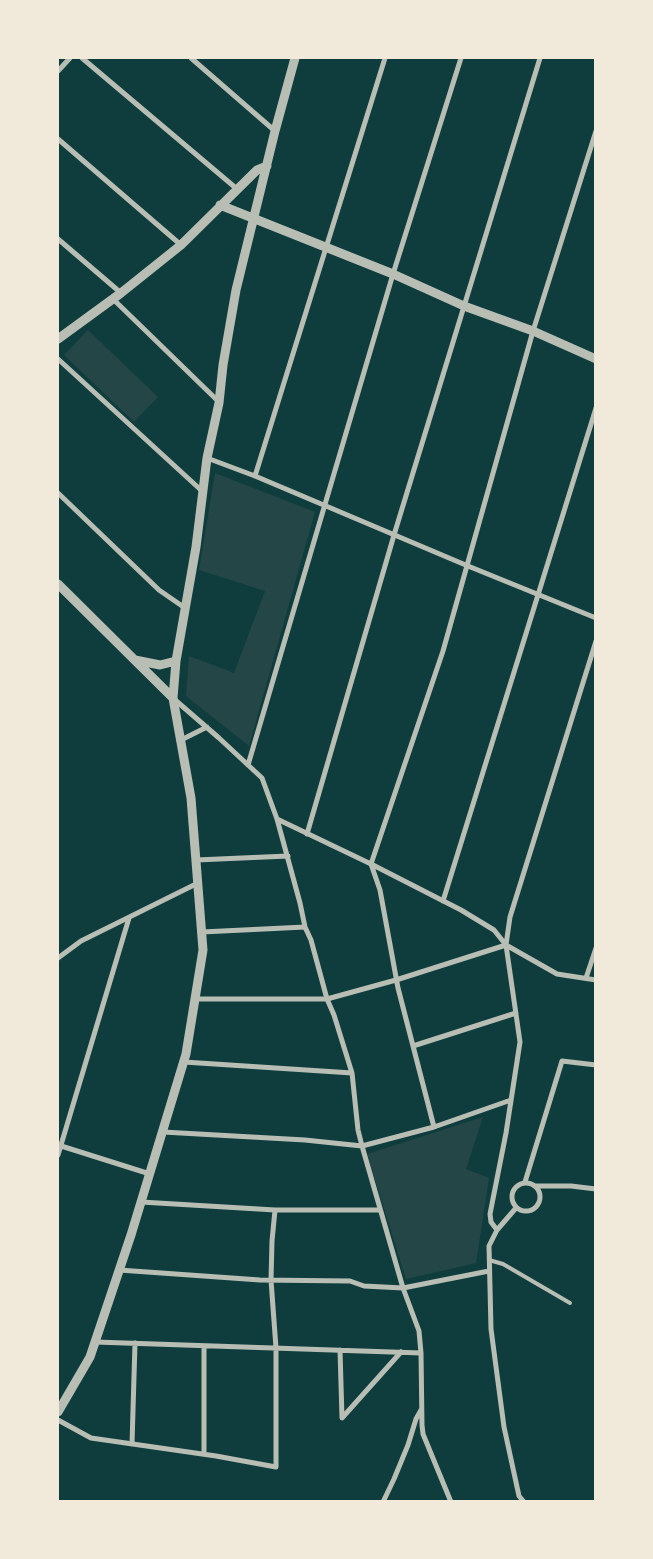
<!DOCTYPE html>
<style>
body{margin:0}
#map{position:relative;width:653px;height:1559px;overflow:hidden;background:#0f3d3e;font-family:"Noto Serif",serif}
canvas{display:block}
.frame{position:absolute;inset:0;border:59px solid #f1e9da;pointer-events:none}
</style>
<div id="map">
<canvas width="653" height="1559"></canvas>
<div class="frame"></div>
</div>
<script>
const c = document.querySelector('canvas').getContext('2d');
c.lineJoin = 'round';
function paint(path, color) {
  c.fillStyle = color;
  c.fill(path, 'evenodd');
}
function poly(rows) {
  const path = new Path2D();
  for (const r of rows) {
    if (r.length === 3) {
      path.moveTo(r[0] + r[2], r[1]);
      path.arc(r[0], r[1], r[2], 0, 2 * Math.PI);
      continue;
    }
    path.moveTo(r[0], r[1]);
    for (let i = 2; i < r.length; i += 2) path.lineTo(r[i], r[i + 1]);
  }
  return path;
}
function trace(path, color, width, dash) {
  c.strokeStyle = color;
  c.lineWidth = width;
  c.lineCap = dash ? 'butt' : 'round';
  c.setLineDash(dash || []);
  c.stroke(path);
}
const green = poly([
 [88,330,158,397,134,422,64,355],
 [215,473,315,512,249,746,186,696,189,656,234,673,265,591,199,570],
 [483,1117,466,1169,489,1178,476,1263,406,1279,367,1154]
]);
const service = poly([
 [489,1260,503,1264,570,1303]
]);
const minor = poly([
 [82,58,237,189],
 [191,58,275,131],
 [58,71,70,58],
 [58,139,181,245],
 [58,239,121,293],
 [113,299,219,402],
 [58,359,202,491],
 [207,458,255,476,468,566,596,618],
 [255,476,385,58],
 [58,493,159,590,185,608],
 [174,699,219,738,262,778,277,819,300,903,305,927,311,940,327,999,334,1015,352,1073,358,1130,362,1146,403,1288,419,1331,421,1353,422,1425,423,1434,451,1502],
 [181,740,207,727],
 [248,765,393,274,461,58],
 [277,819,371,864,461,910,494,930,506,945,557,974,596,980],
 [307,834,394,535,540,58],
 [196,860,288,856],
 [443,901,596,408],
 [202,932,305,927],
 [58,958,81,941,198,883],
 [586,978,596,948],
 [195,999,327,999,396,980,506,945],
 [413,1046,516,1013],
 [184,1062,352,1073],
 [434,1127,398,988,380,890,371,864,443,651,533,331,596,131],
 [163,1132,305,1140,362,1146,434,1127,511,1100],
 [58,1145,150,1174],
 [58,1155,129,918],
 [525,1182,562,1061,596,1065],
 [526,1197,14],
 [536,1186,571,1186,596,1189],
 [141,1202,275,1210,380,1210],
 [516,1208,497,1230,489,1246,491,1329,504,1427,519,1496,524,1502],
 [497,1230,491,1222,490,1214,506,1133,520,1042,506,945,510,917,596,641],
 [119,1270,260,1280,350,1281,364,1286,403,1288,489,1271],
 [95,1342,421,1353],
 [340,1350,342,1418,401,1352],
 [58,1420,91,1438,216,1456,276,1467,276,1348,271,1280,272,1241,275,1210],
 [132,1444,135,1343],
 [204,1454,204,1346],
 [383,1502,394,1479,408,1445,416,1419,421,1410]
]);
const tertiary = poly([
 [220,205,393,274,464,306,533,331,596,359],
 [58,339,121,293,181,245,257,170,267,166],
 [58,584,173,698],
 [135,660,160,665,176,661],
 [58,1412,90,1357,131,1235,186,1054,203,950,191,798,173,698,176,661,196,547,207,458,219,403,223,365,236,290,275,131,295,58]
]);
paint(green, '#244646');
trace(service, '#b8beb3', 4);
trace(minor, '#b8beb3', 5);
trace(tertiary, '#b8beb3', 9);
</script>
